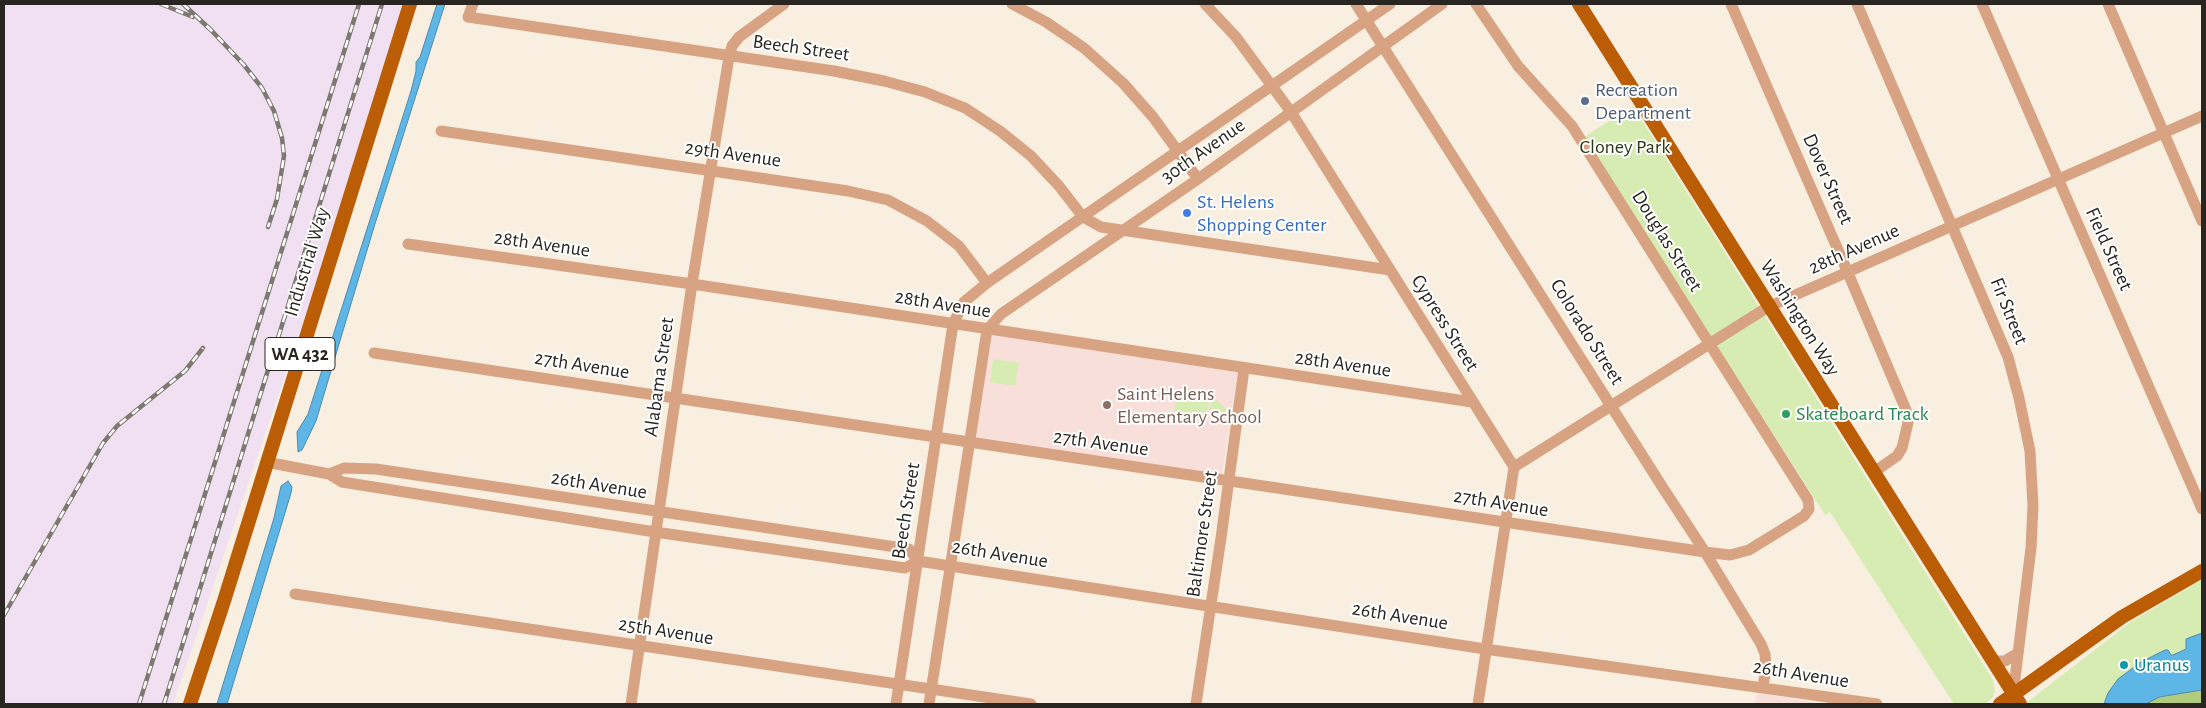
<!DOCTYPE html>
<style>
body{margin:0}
#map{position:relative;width:2206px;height:708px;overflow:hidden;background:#f8efe0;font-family:"Alegreya Sans",sans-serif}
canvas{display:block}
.frame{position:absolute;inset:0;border:5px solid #292621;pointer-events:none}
</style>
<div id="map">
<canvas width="2206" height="708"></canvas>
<div class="frame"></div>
</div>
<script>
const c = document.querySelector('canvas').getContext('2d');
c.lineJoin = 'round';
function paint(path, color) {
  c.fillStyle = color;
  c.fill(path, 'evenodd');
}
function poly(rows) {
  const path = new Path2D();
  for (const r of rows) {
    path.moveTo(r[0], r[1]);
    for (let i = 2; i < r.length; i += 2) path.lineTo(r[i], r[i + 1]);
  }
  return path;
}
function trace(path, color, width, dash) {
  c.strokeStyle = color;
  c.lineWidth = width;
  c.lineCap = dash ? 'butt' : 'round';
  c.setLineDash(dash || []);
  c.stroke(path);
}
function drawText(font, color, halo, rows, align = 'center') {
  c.font = font + ' "Alegreya Sans",sans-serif';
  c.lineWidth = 4;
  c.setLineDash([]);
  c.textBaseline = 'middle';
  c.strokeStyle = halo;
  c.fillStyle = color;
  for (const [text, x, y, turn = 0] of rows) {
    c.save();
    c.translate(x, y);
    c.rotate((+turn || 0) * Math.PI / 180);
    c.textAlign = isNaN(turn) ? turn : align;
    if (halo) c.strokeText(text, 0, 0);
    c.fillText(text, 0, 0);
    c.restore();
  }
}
const industrial = poly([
 [4,4,409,4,382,91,173,704,4,704]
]);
const education = poly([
 [992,334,1238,372,1222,475,976,437],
 [1757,693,1824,704,1755,704]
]);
const green = poly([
 [1633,106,1993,680,1995,691,1993,697,1985,704,1954,704,1830,512,1825,515,1584,137],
 [993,359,1019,363,1015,386,990,382],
 [1177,393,1209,398,1207,416,1174,412],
 [1211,400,1218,401,1227,410,1226,418,1209,417],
 [2202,580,2202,704,2025,704,2132,621]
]);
const forest = poly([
 [2202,690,2202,704,2146,704,2159,697]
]);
const water = poly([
 [437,4,445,4,374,227,316,421,302,450,298,452,297,432,308,414,411,91,416,71,416,62,420,57,437,4],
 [288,481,292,487,291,493,227,704,217,704,274,518,281,486,288,481],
 [2202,633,2202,690,2159,697,2146,704,2104,704,2108,693,2118,679,2141,662,2165,650,2168,650,2171,655,2173,655,2186,649,2186,639,2202,633]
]);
const minor = poly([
 [473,4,468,17,834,71,884,81,925,92,965,108,1000,131,1031,156,1059,186,1083,217,1101,227,1390,270],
 [1012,4,1046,22,1084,48,1123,83,1153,117,1198,179],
 [1205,4,1236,37,1291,112,1514,467,1478,704],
 [1356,4,1663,488,1705,552,1761,644,1765,654,1766,667,1763,687],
 [1731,4,1848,273,1906,410,1908,423,1902,448,1897,456,1874,472],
 [1857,4,2008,357,2019,398,2030,451,2033,506,2031,548,2013,695],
 [1982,4,2202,509],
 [2108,4,2202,221],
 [441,131,848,191,888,200,927,221,959,246,987,283],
 [408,244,692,284,1472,402],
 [374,353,1705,552,1730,555,1749,550,1804,516,1809,509,1808,500,1572,126,1518,66,1476,4],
 [266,462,329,474,342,482,655,532,905,568,918,561,1485,649,1877,704],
 [1514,467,1768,307,2202,116],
 [329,474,344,468,376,469,909,549,918,561],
 [295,594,1031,704],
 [1992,661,2005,661,2018,653],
 [631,704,692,284,729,57,732,46,739,37,784,4],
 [896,704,953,324,964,302,987,283,1390,4],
 [929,704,987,330,1001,314,1198,179,1442,4],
 [1196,704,1221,538,1244,369]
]);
const major = poly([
 [1579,4,2020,704],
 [190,704,224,601,410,4],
 [2000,704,2122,617,2202,571]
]);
const rail = poly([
 [161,4,193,17],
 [183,4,211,30,244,65,262,88,274,111,282,138,284,156,277,199,268,227],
 [4,615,103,443,117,426,185,371,203,348],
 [139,704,359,4],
 [164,704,382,4]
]);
const markers = [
 [1585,101,5,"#5c6f8a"],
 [1187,213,5,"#3f7fe0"],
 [1107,405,5,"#8d6e63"],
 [1786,414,5,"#2e9e5b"],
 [2124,665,5,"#0f9aa8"]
];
const shields = [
 [300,354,70]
];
const shieldNames = [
 ["WA 432",300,354]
];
const streetNames = [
 ["Beech Street",801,48,8],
 ["30th Avenue",1203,151,-35],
 ["29th Avenue",733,154,8],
 ["Dover Street",1828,179,66],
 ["Douglas Street",1667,241,58],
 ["28th Avenue",542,244,8],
 ["28th Avenue",1854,249,-24],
 ["Field Street",2109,249,66],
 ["Industrial Way",307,262,-73],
 ["28th Avenue",943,304,9],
 ["Fir Street",2009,311,68],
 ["Washington Way",1800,318,58],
 ["Cypress Street",1445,323,58],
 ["Colorado Street",1587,332,58],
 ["28th Avenue",1343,364,8],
 ["27th Avenue",582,365,9],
 ["Alabama Street",659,377,-82],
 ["27th Avenue",1101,443,8],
 ["26th Avenue",599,485,9],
 ["27th Avenue",1501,503,9],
 ["Beech Street",906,511,-81],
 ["Baltimore Street",1202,534,-82],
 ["26th Avenue",1000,554,9],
 ["26th Avenue",1400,616,9],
 ["25th Avenue",666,631,9],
 ["26th Avenue",1801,674,9]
];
const serviceNames = [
 ["Recreation",1595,90],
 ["Department",1595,113]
];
const parkNames = [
 ["Cloney Park",1625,147]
];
const shopNames = [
 ["St. Helens",1197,202],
 ["Shopping Center",1197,225]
];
const educationNames = [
 ["Saint Helens",1117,394],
 ["Elementary School",1117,417]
];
const leisureNames = [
 ["Skateboard Track",1796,414]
];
const cultureNames = [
 ["Uranus",2134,665]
];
paint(industrial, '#f0e0f2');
paint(education, '#f9dfd9');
paint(green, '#d7ecb2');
paint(forest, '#b0cc7c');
paint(water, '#5eb6e7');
trace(water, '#4e8bac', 1);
trace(minor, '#d7a382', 11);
trace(major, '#ba5d05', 14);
trace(rail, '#7e7970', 4.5);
trace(rail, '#fff', 2.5, [8]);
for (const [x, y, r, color] of markers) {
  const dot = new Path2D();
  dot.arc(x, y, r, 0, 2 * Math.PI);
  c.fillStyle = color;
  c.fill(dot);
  trace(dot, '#fff', 2);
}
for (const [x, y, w] of shields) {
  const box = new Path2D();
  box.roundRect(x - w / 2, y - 16.5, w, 33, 4);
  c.fillStyle = '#fff';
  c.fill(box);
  trace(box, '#292621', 1);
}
drawText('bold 19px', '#292621', null, shieldNames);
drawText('20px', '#292621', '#fff', streetNames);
drawText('20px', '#4e5e75', '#fff', serviceNames, 'left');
drawText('20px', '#2c3715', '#fff', parkNames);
drawText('20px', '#366cbe', '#fff', shopNames, 'left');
drawText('20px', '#785e54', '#fff', educationNames, 'left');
drawText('20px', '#27864d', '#fff', leisureNames, 'left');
drawText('20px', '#0d838f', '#fff', cultureNames, 'left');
</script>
